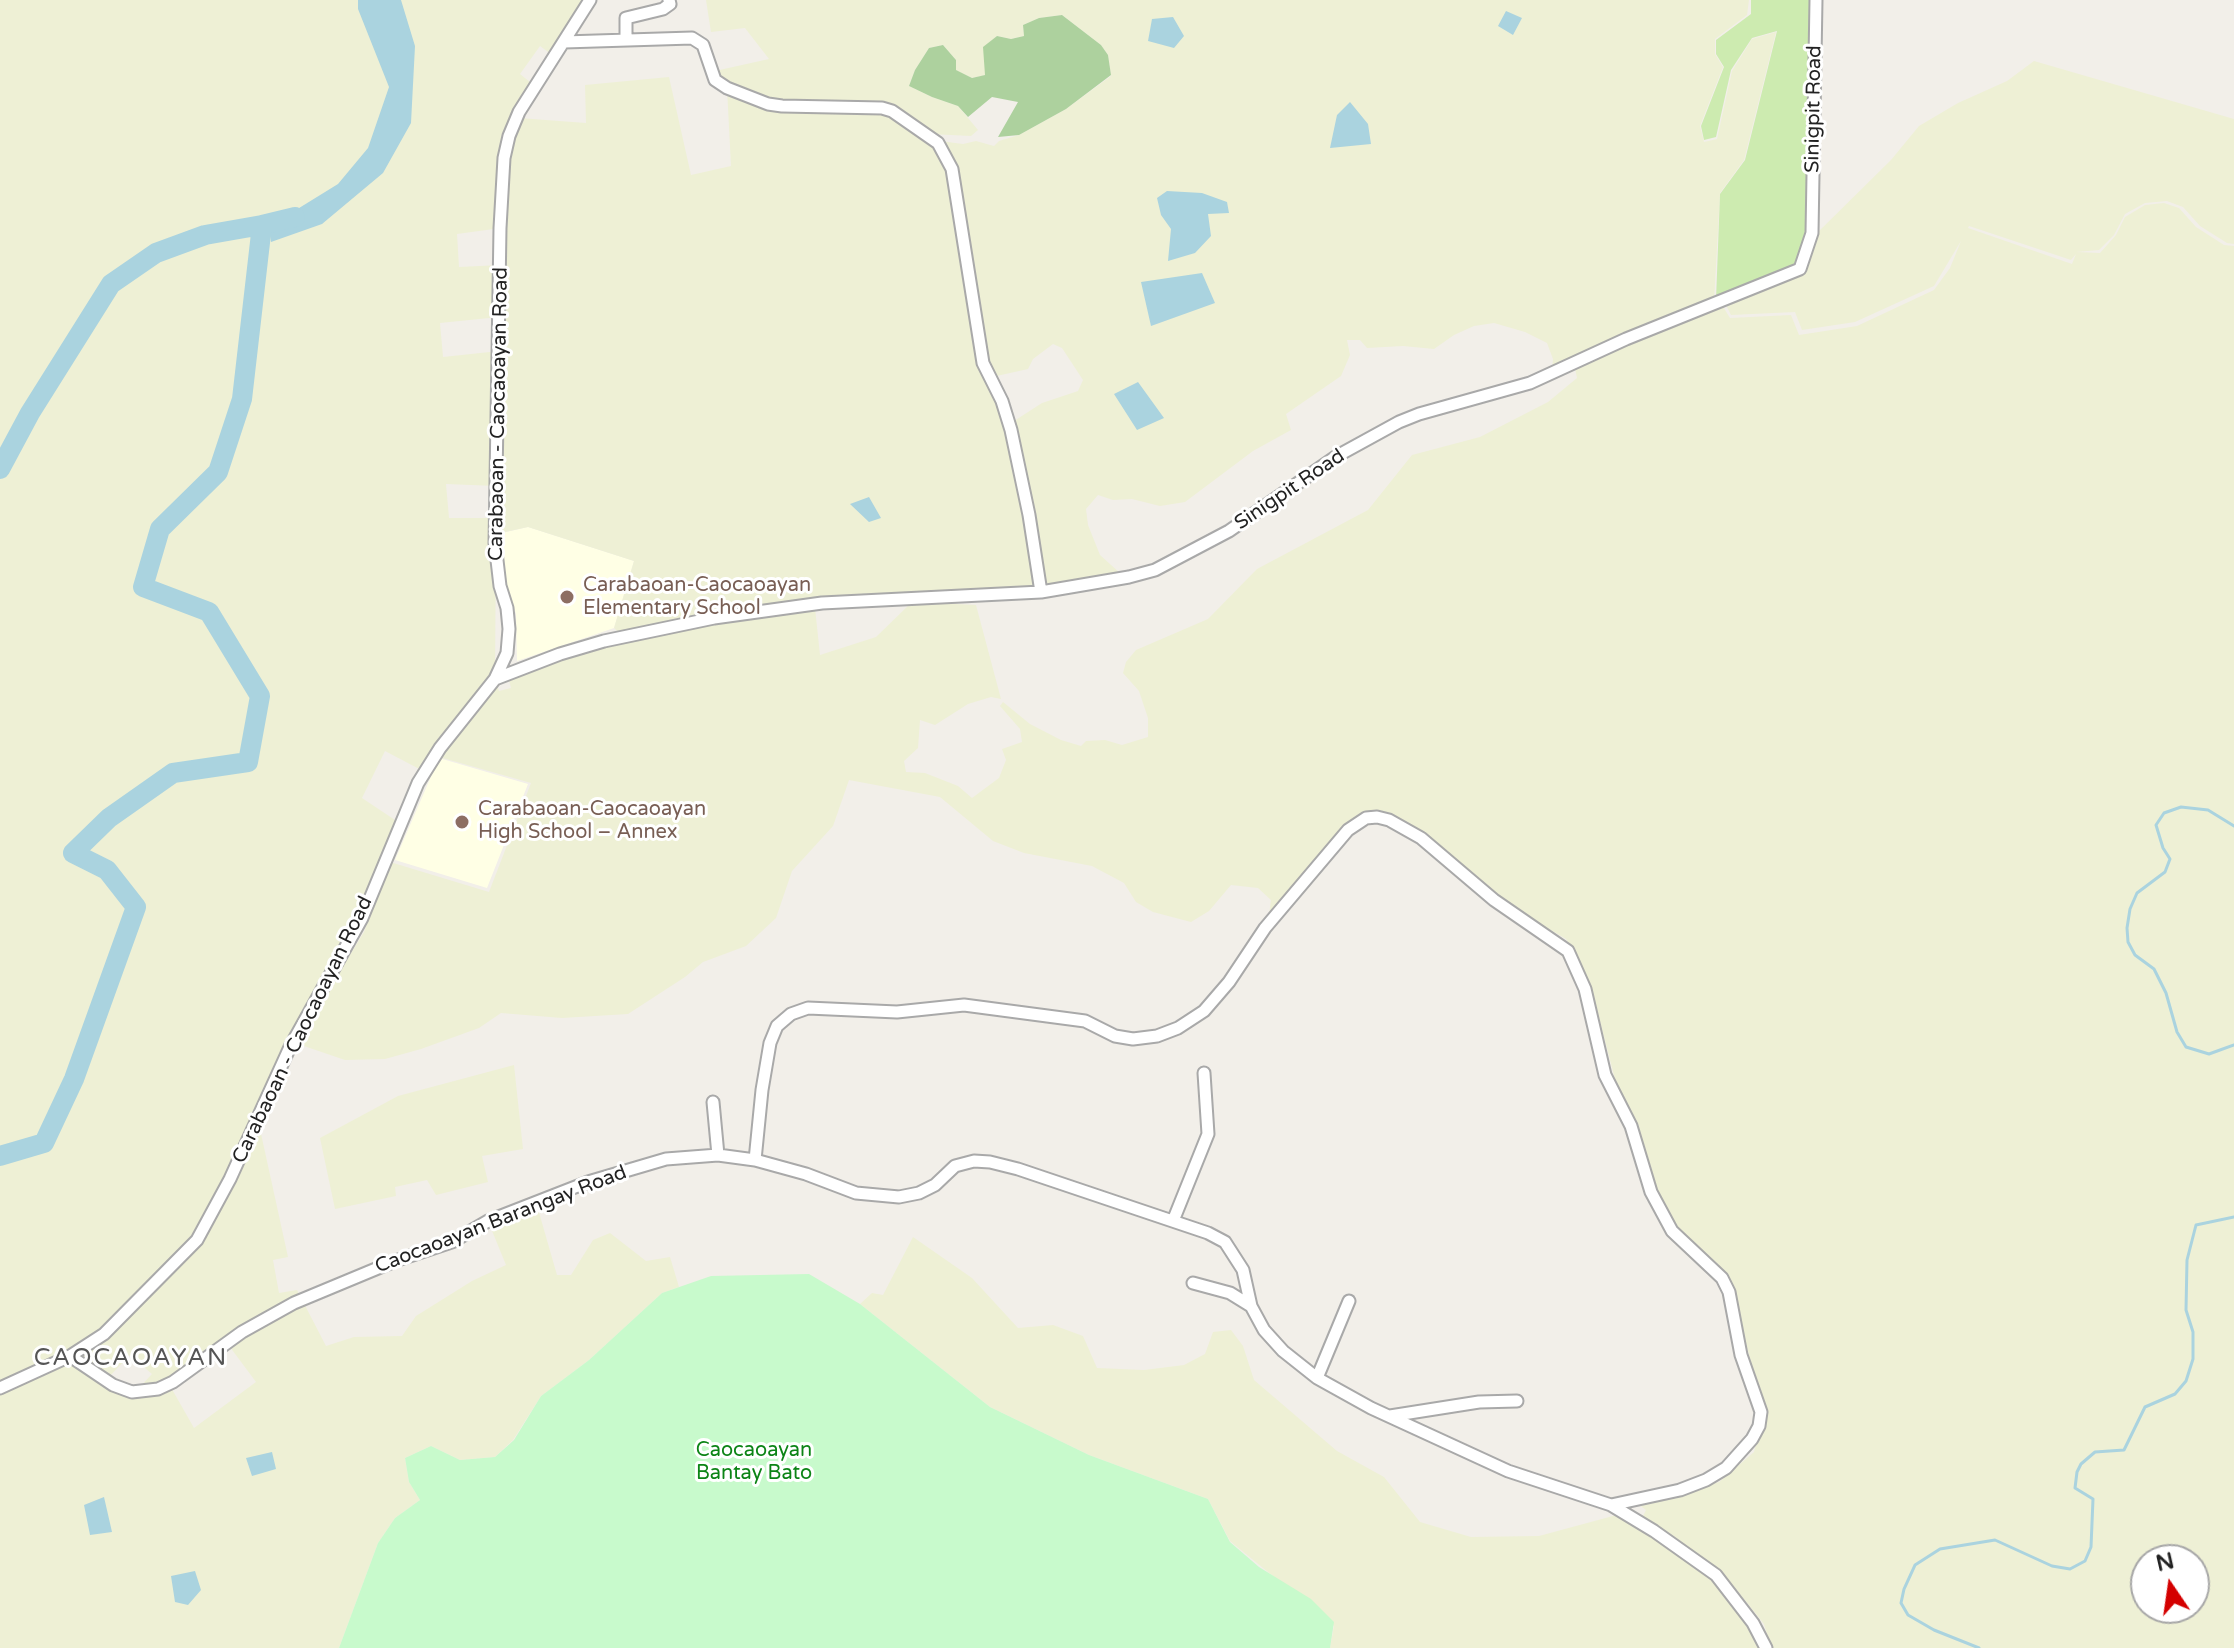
<!DOCTYPE html>
<meta charset="utf-8">
<style>
body{margin:0}
#map{position:relative;width:2234px;height:1648px;overflow:hidden;background:#f2efe9;font-family:"Varela Round",sans-serif}
canvas{display:block}
.north{position:absolute;left:2130px;top:1544px;width:80px;height:80px;box-sizing:border-box;background:#fff;border:2px solid #a7a7a7;border-radius:50%;rotate:347deg;font-size:22px;font-weight:700;line-height:32px;text-align:center;color:#222}
.north::after{content:'';display:block;margin:auto;width:28px;height:36px;background:#d40000;clip-path:polygon(50% 0,100% 100%,50% 72%,0 100%)}
</style>
<div id="map">
<canvas width="2234" height="1648"></canvas>
<div class="north">N</div>
</div>
<script>
const c = document.querySelector('canvas').getContext('2d');
c.lineJoin = 'round';
function paint(path, color) {
  c.fillStyle = color;
  c.fill(path, 'evenodd');
}
function poly(rows) {
  const path = new Path2D();
  for (const r of rows) {
    path.moveTo(r[0], r[1]);
    for (let i = 2; i < r.length; i += 2) path.lineTo(r[i], r[i + 1]);
  }
  return path;
}
function trace(path, color, width, dash) {
  c.strokeStyle = color;
  c.lineWidth = width;
  c.lineCap = dash ? 'butt' : 'round';
  c.setLineDash(dash || []);
  c.stroke(path);
}
function drawText(font, color, halo, rows, align = 'center') {
  c.font = font + ' "Varela Round",sans-serif';
  c.lineWidth = 6;
  c.setLineDash([]);
  c.textBaseline = 'middle';
  c.strokeStyle = halo;
  c.fillStyle = color;
  for (const [text, x, y, turn = 0] of rows) {
    c.save();
    c.translate(x, y);
    c.rotate((+turn || 0) * Math.PI / 180);
    c.textAlign = isNaN(turn) ? turn : align;
    if (halo) c.strokeText(text, 0, 0);
    c.fillText(text, 0, 0);
    c.restore();
  }
}
const education = poly([
 [528,527,634,561,614,628,517,661,516,614,505,580,502,533],
 [439,758,528,784,487,888,395,860]
]);
const farmland = poly([
 [0,0,590,0,555,57,540,46,520,74,535,86,519,118,586,123,585,85,669,77,691,175,731,166,727,88,751,96,731,87,715,71,769,59,745,28,711,32,706,0,1749,0,1747,15,1715,39,1715,54,1723,67,1700,126,1704,142,1717,139,1732,71,1752,39,1776,32,1744,160,1720,193,1714,301,1627,335,1577,356,1552,371,1553,359,1547,343,1525,332,1494,323,1474,326,1454,335,1434,349,1403,346,1367,348,1360,340,1347,340,1350,355,1341,376,1286,414,1291,430,1253,451,1185,502,1160,506,1132,499,1113,500,1098,495,1086,509,1088,525,1100,555,1120,573,1046,586,1035,521,1011,423,1042,403,1078,391,1083,380,1062,348,1053,344,1033,359,1028,369,992,377,987,369,954,161,940,141,963,144,976,141,994,146,999,141,1019,135,1066,109,1111,76,1108,55,1101,45,1062,15,1039,18,1023,25,1024,36,1011,39,997,36,984,47,986,75,972,78,955,70,956,60,943,45,929,48,915,70,909,86,932,97,958,106,978,130,971,136,930,134,892,106,872,102,787,104,882,108,930,137,946,157,969,268,983,363,1006,412,1041,592,810,605,702,620,623,636,614,628,634,561,528,527,496,534,495,679,457,730,477,708,486,694,497,685,499,691,511,688,509,680,562,656,594,647,664,631,815,608,820,655,876,637,912,602,976,605,1001,699,991,697,968,704,935,725,920,720,918,748,904,761,906,772,925,773,958,786,972,798,999,778,1006,760,1002,749,1022,742,1020,729,1000,706,1003,702,1030,724,1061,740,1081,746,1086,741,1105,740,1122,745,1148,737,1148,718,1139,691,1123,673,1126,662,1136,650,1208,619,1257,569,1368,510,1412,455,1480,437,1548,402,1577,378,1575,368,1722,305,1730,318,1791,315,1799,335,1857,326,1934,290,1950,268,1961,241,1934,286,1855,322,1802,330,1795,312,1731,315,1726,305,1802,273,1816,234,1891,160,1919,126,1958,103,2007,81,2034,61,2234,119,2234,244,2227,243,2200,226,2183,207,2167,201,2145,203,2125,214,2114,235,2099,250,2076,252,2100,253,2116,235,2125,217,2145,205,2164,203,2179,208,2196,227,2224,245,2234,246,2234,1648,1771,1648,1764,1624,1731,1583,1674,1536,1642,1518,1646,1510,1638,1504,1719,1482,1754,1452,1764,1414,1731,1284,1717,1263,1684,1234,1663,1209,1648,1177,1639,1126,1617,1087,1590,983,1566,939,1506,904,1448,854,1396,817,1372,812,1353,818,1269,915,1271,900,1258,888,1231,885,1209,911,1191,922,1153,912,1136,902,1124,883,1092,866,1024,853,993,841,940,797,849,780,833,826,792,871,776,918,746,946,703,962,685,977,628,1014,562,1018,501,1013,479,1028,421,1049,385,1059,345,1060,301,1045,304,1032,258,1120,288,1257,273,1260,279,1293,297,1290,326,1346,354,1337,402,1336,416,1316,472,1281,506,1265,488,1221,536,1202,557,1275,571,1275,593,1240,610,1233,646,1261,670,1257,679,1287,662,1293,589,1360,541,1396,513,1440,495,1457,460,1460,431,1446,405,1458,409,1482,420,1500,395,1518,378,1543,339,1648,0,1648],
 [1969,226,2071,260,2076,254,2072,264,1968,228],
 [501,228,500,265,459,267,457,234],
 [499,317,499,351,443,357,440,323],
 [446,484,496,486,496,518,449,518],
 [385,751,425,772,441,751,439,757,531,783,489,892,390,862,364,932,313,1015,401,824,362,798],
 [227,1343,256,1382,194,1428,169,1384,157,1388,181,1376],
 [130,1355,152,1374,135,1392,106,1380],
 [2146,1560,2194,1560,2194,1608,2146,1608],
 [514,1065,523,1149,482,1156,488,1182,436,1195,427,1180,395,1187,396,1196,335,1209,320,1138,398,1096],
 [913,1237,972,1278,1018,1328,1053,1325,1083,1336,1097,1368,1144,1370,1184,1365,1205,1354,1213,1332,1231,1330,1243,1346,1254,1380,1337,1451,1384,1477,1420,1522,1471,1537,1539,1536,1624,1513,1704,1566,1765,1648,1330,1648,1334,1626,1230,1541,1208,1499,1089,1455,990,1407,860,1304,872,1293,883,1295]
]);
const grass = poly([
 [1751,0,1813,0,1810,233,1796,268,1716,300,1720,194,1745,160,1777,31,1752,38,1731,70,1716,137,1704,140,1701,126,1724,67,1716,54,1716,40,1751,14]
]);
const forest = poly([
 [1062,15,1101,45,1108,55,1111,75,1066,109,1019,135,998,137,1018,102,992,97,968,117,958,106,932,97,909,86,915,70,929,48,943,45,956,60,956,70,972,78,985,75,983,47,997,36,1011,39,1024,36,1023,25,1039,18]
]);
const park = poly([
 [809,1274,860,1304,990,1407,1089,1455,1208,1499,1230,1542,1259,1567,1311,1599,1334,1622,1330,1648,339,1648,378,1543,395,1518,420,1500,409,1482,405,1458,431,1446,460,1460,495,1457,514,1440,541,1396,589,1360,662,1293,711,1276]
]);
const water = poly([
 [358,0,401,0,415,46,411,123,383,173,322,224,271,242,267,215,291,213,338,184,368,148,389,87,358,9],
 [1506,11,1522,18,1513,35,1498,26],
 [1173,17,1184,36,1174,48,1148,41,1152,19],
 [1350,102,1368,124,1371,144,1330,148,1337,115],
 [1167,191,1202,193,1227,202,1229,213,1208,214,1211,236,1195,253,1168,261,1171,229,1161,215,1157,198],
 [1202,273,1215,303,1151,326,1141,282],
 [1138,382,1164,418,1137,430,1114,394],
 [869,497,881,518,869,522,850,504],
 [272,1452,276,1469,252,1476,246,1458],
 [104,1497,112,1532,90,1535,84,1505],
 [195,1571,201,1590,188,1605,175,1602,171,1576]
]);
const stream = poly([
 [2234,826,2208,810,2181,807,2164,813,2156,825,2163,848,2170,859,2165,872,2137,893,2130,909,2127,928,2128,942,2135,955,2154,969,2166,993,2177,1032,2186,1047,2209,1054,2234,1045],
 [1979,1648,1934,1630,1908,1615,1901,1603,1904,1589,1915,1565,1940,1549,1995,1540,2052,1566,2070,1569,2085,1561,2091,1547,2093,1499,2075,1488,2077,1472,2081,1464,2095,1452,2124,1450,2145,1407,2175,1394,2186,1381,2193,1359,2193,1332,2186,1310,2187,1260,2196,1225,2234,1217]
]);
const river = poly([
 [0,469,30,413,111,284,156,253,205,235,262,225],
 [0,1156,44,1143,74,1079,136,907,107,870,73,853,109,818,173,773,248,762,260,696,209,612,143,587,160,529,218,472,242,399,262,225,295,217]
]);
const minor = poly([
 [626,39,626,18,663,9,670,4,669,0],
 [564,42,692,38,703,45,715,80,727,88,768,104,782,106,882,108,892,111,938,143,952,169,983,363,1002,401,1011,430,1029,515,1041,592],
 [495,679,560,654,604,641,714,618,822,603,1041,592,1129,577,1155,570,1229,531,1337,456,1399,422,1419,414,1530,383,1626,339,1800,269,1812,233,1816,0],
 [713,1102,718,1155],
 [755,1160,762,1090,770,1043,777,1026,791,1014,808,1008,897,1012,964,1005,1085,1021,1115,1036,1133,1039,1157,1036,1178,1028,1204,1011,1229,982,1265,928,1348,830,1366,818,1377,817,1389,820,1421,838,1494,900,1568,951,1585,989,1605,1075,1631,1126,1651,1192,1672,1231,1722,1278,1729,1292,1741,1355,1761,1412,1759,1426,1752,1439,1726,1468,1706,1480,1680,1490,1611,1505],
 [1173,1221,1208,1134,1204,1073],
 [1193,1283,1230,1293,1251,1306],
 [70,1356,113,1385,132,1392,158,1389,173,1382,242,1332,294,1303,395,1261,452,1242,488,1221,588,1182,666,1159,718,1155,755,1160,806,1174,856,1193,899,1197,919,1193,935,1185,955,1166,974,1161,990,1162,1018,1169,1208,1233,1225,1242,1243,1270,1251,1306,1264,1330,1283,1351,1317,1378,1371,1408,1508,1471,1611,1505,1654,1531,1716,1575,1753,1623,1766,1648],
 [1317,1378,1349,1301],
 [0,1388,70,1356,104,1334,197,1240,230,1179,290,1047,362,918,418,783,440,748,495,679,507,653,509,629,507,608,500,586,495,543,500,228,504,158,509,136,519,112,590,0],
 [1390,1416,1479,1402,1517,1401]
]);
const markers = [
 [567,597,8,"#8d6e63"],
 [462,822,8,"#8d6e63"]
];
const streetNames = [
 ["Sinigpit Road",1814,109,-89],
 ["Carabaoan - Caocaoayan Road",499,414,-89],
 ["Sinigpit Road",1290,490,-34],
 ["Carabaoan - Caocaoayan Road",303,1030,-64],
 ["Caocaoayan Barangay Road",501,1220,-21]
];
const educationNames = [
 ["Carabaoan-Caocaoayan",583,586],
 ["Elementary School",583,609],
 ["Carabaoan-Caocaoayan",478,810],
 ["High School – Annex",478,833]
];
const parkNames = [
 ["Caocaoayan",754,1451],
 ["Bantay Bato",754,1474]
];
const quarterNames = [
 ["CAOCAOAYAN",131,1359]
];
paint(education, '#ffffe5');
paint(farmland, '#eef0d5');
paint(grass, '#cdebb0');
paint(forest, '#add19e');
paint(park, '#c8facc');
paint(water, '#aad3df');
trace(stream, '#aad3df', 3);
trace(river, '#aad3df', 20);
trace(minor, '#a9a9a9', 15);
trace(minor, '#fff', 11);
for (const [x, y, r, color] of markers) {
  const dot = new Path2D();
  dot.arc(x, y, r, 0, 2 * Math.PI);
  c.fillStyle = color;
  c.fill(dot);
  trace(dot, '#fff', 3);
}
drawText('20px', '#222', '#fff', streetNames);
drawText('20px', '#785e54', '#fff', educationNames, 'left');
drawText('20px', '#0c8416', '#fff', parkNames);
c.letterSpacing = '2px';
drawText('24px', '#555', '#fff', quarterNames);
c.letterSpacing = '0px';
</script>
